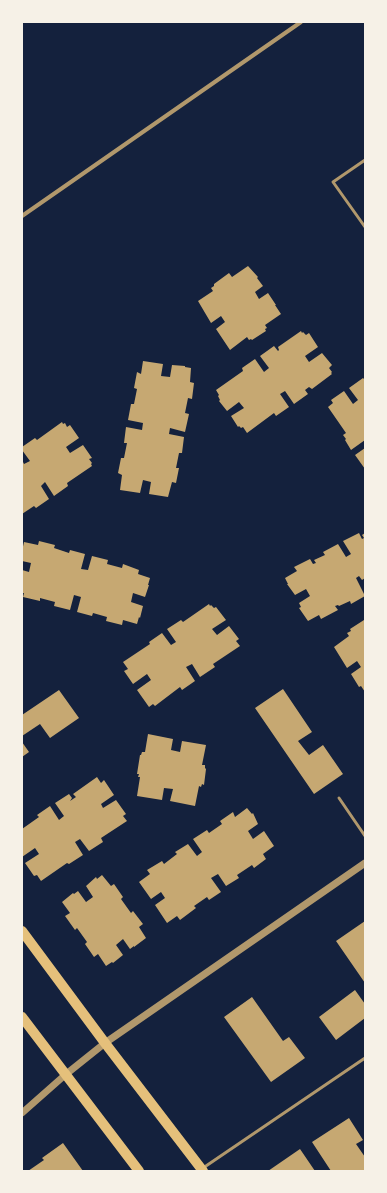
<!DOCTYPE html>
<style>
body{margin:0}
#map{position:relative;width:387px;height:1193px;overflow:hidden;background:#14213d;font-family:"Fira Sans Condensed",sans-serif}
canvas{display:block}
.frame{position:absolute;inset:0;border:23px solid #f6f1e7;pointer-events:none}
</style>
<div id="map">
<canvas width="387" height="1193"></canvas>
<div class="frame"></div>
</div>
<script>
const c = document.querySelector('canvas').getContext('2d');
c.lineJoin = 'round';
function paint(path, color) {
  c.fillStyle = color;
  c.fill(path, 'evenodd');
}
function poly(rows) {
  const path = new Path2D();
  for (const r of rows) {
    path.moveTo(r[0], r[1]);
    for (let i = 2; i < r.length; i += 2) path.lineTo(r[i], r[i + 1]);
  }
  return path;
}
function trace(path, color, width, dash) {
  c.strokeStyle = color;
  c.lineWidth = width;
  c.lineCap = dash ? 'butt' : 'round';
  c.setLineDash(dash || []);
  c.stroke(path);
}
const building = poly([
 [248,266,258,277,257,278,263,286,255,292,259,299,268,293,276,305,275,305,281,314,265,325,267,328,265,329,266,331,252,340,251,339,249,340,247,337,230,350,216,329,225,322,221,316,211,323,198,301,213,291,211,288,214,286,214,284,229,273,232,277],
 [301,331,302,333,303,332,306,335,309,333,318,347,305,356,309,362,322,353,332,365,329,368,332,372,331,373,332,374,312,389,309,387,305,390,308,394,294,404,285,391,280,394,289,407,276,416,274,413,247,433,243,427,241,428,239,426,238,427,231,416,244,408,239,402,227,411,219,401,220,400,218,396,219,395,216,390,243,371,242,368,255,359,264,372,269,368,260,356,274,346,278,351,279,350,278,347],
 [143,361,163,364,161,376,170,377,172,365,185,366,185,367,191,368,190,382,194,383,192,399,188,398,185,413,189,414,185,432,170,428,169,434,184,437,182,453,179,453,176,468,179,468,176,483,172,482,168,497,149,494,151,482,143,480,140,493,120,490,122,475,118,473,121,458,124,458,127,443,124,443,126,427,142,430,143,423,128,420,131,404,134,404,137,389,134,388,137,372,141,374],
 [363,378,365,380,365,440,351,450,345,440,346,439,343,435,346,433,328,407,333,403,331,400,344,391,353,404,358,400,349,388],
 [62,422,63,424,65,423,67,427,70,425,79,438,66,447,70,453,83,445,92,458,89,459,92,463,91,464,92,466,67,483,68,486,54,496,45,482,41,486,49,499,36,508,34,506,22,514,22,460,24,464,30,461,22,450,22,447,35,438,37,440],
 [365,448,365,469,355,455],
 [359,533,362,539,364,538,362,535,365,533,365,578,362,580,359,576,356,578,365,596,351,604,350,601,339,606,338,605,335,606,338,610,321,619,319,615,308,621,299,608,301,607,299,603,310,596,306,589,295,595,287,584,288,584,285,578,297,571,294,567,310,559,313,564,316,563,314,560,325,555,323,552,338,544,346,557,351,554,343,541],
 [39,541,55,545,54,548,69,553,70,550,85,554,81,569,88,570,92,556,108,560,107,564,122,568,123,564,139,570,138,574,150,578,148,585,149,585,145,597,133,593,131,602,143,606,140,618,139,617,137,624,123,620,122,625,106,621,107,617,93,613,92,616,77,612,81,597,74,595,70,610,54,606,55,602,40,598,40,601,23,597,24,593,22,593,22,570,29,572,31,563,22,561,22,551,24,542,38,545],
 [209,604,210,606,211,605,214,608,216,607,226,620,212,629,217,635,229,626,239,639,236,641,240,646,213,664,215,667,200,677,192,664,186,667,195,681,182,690,180,687,155,706,153,704,149,707,137,690,151,680,147,674,133,684,124,671,128,669,123,662,150,644,149,642,162,633,171,645,176,642,167,629,181,620,183,622],
 [364,620,365,622,365,692,361,686,359,687,351,674,361,667,357,661,347,668,334,647,349,636,347,633,351,631,350,629],
 [283,689,312,732,298,741,309,755,323,745,343,774,314,794,255,708],
 [59,690,79,718,50,738,40,724,22,736,22,715],
 [148,734,173,739,171,750,180,752,182,741,206,745,202,765,205,765,205,768,206,769,204,785,202,784,201,787,199,786,195,806,170,801,173,789,164,788,162,800,137,796,140,777,138,777,139,774,137,774,140,755,141,755,142,752,145,752],
 [22,742,29,752,22,757],
 [97,777,101,783,104,780,114,795,101,804,103,808,116,800,126,814,123,816,127,821,101,838,103,842,89,851,80,839,75,842,83,855,69,864,67,863,41,881,37,875,34,876,25,863,39,854,35,848,22,857,22,829,39,817,37,815,50,806,59,820,64,816,55,803,69,794,72,798,70,801,76,797,73,794],
 [247,808,252,814,253,813,258,824,248,831,253,839,264,831,274,846,263,854,266,859,254,868,252,865,237,875,239,878,226,886,218,874,211,878,221,892,209,900,207,897,194,906,196,908,180,920,177,916,167,923,155,905,165,898,161,892,151,899,139,882,150,874,147,870,162,861,164,864,177,854,175,852,188,844,197,856,202,852,193,839,207,830,209,833,222,824,220,821,233,812,235,817],
 [102,875,111,886,114,884,123,897,121,899,131,913,133,911,143,924,139,927,146,938,134,947,134,946,130,949,123,939,116,945,123,955,113,963,112,962,106,966,98,954,94,957,85,944,87,942,77,928,75,930,65,916,70,913,62,902,73,893,74,894,78,891,86,902,93,897,86,886,96,877,97,879],
 [365,921,365,983,336,941],
 [355,990,365,1004,365,1018,336,1040,319,1017],
 [252,997,283,1041,289,1037,305,1058,271,1082,224,1017],
 [349,1118,363,1140,356,1144,365,1157,365,1171,331,1171,312,1142],
 [63,1143,83,1171,28,1171,44,1160,42,1158],
 [300,1149,315,1171,268,1171]
]);
const service = poly([
 [365,160,333,182,365,227],
 [339,798,365,836],
 [203,1168,365,1058]
]);
const minor = poly([
 [22,216,301,22]
]);
const tertiary = poly([
 [22,1113,65,1075,105,1043,365,863]
]);
const primary = poly([
 [22,931,105,1043,203,1171],
 [22,1017,139,1171]
]);
paint(building, '#c6a872');
trace(service, '#b1986c', 3);
trace(minor, '#b1986c', 4);
trace(tertiary, '#b1986c', 7);
trace(primary, '#e5c07b', 10);
</script>
